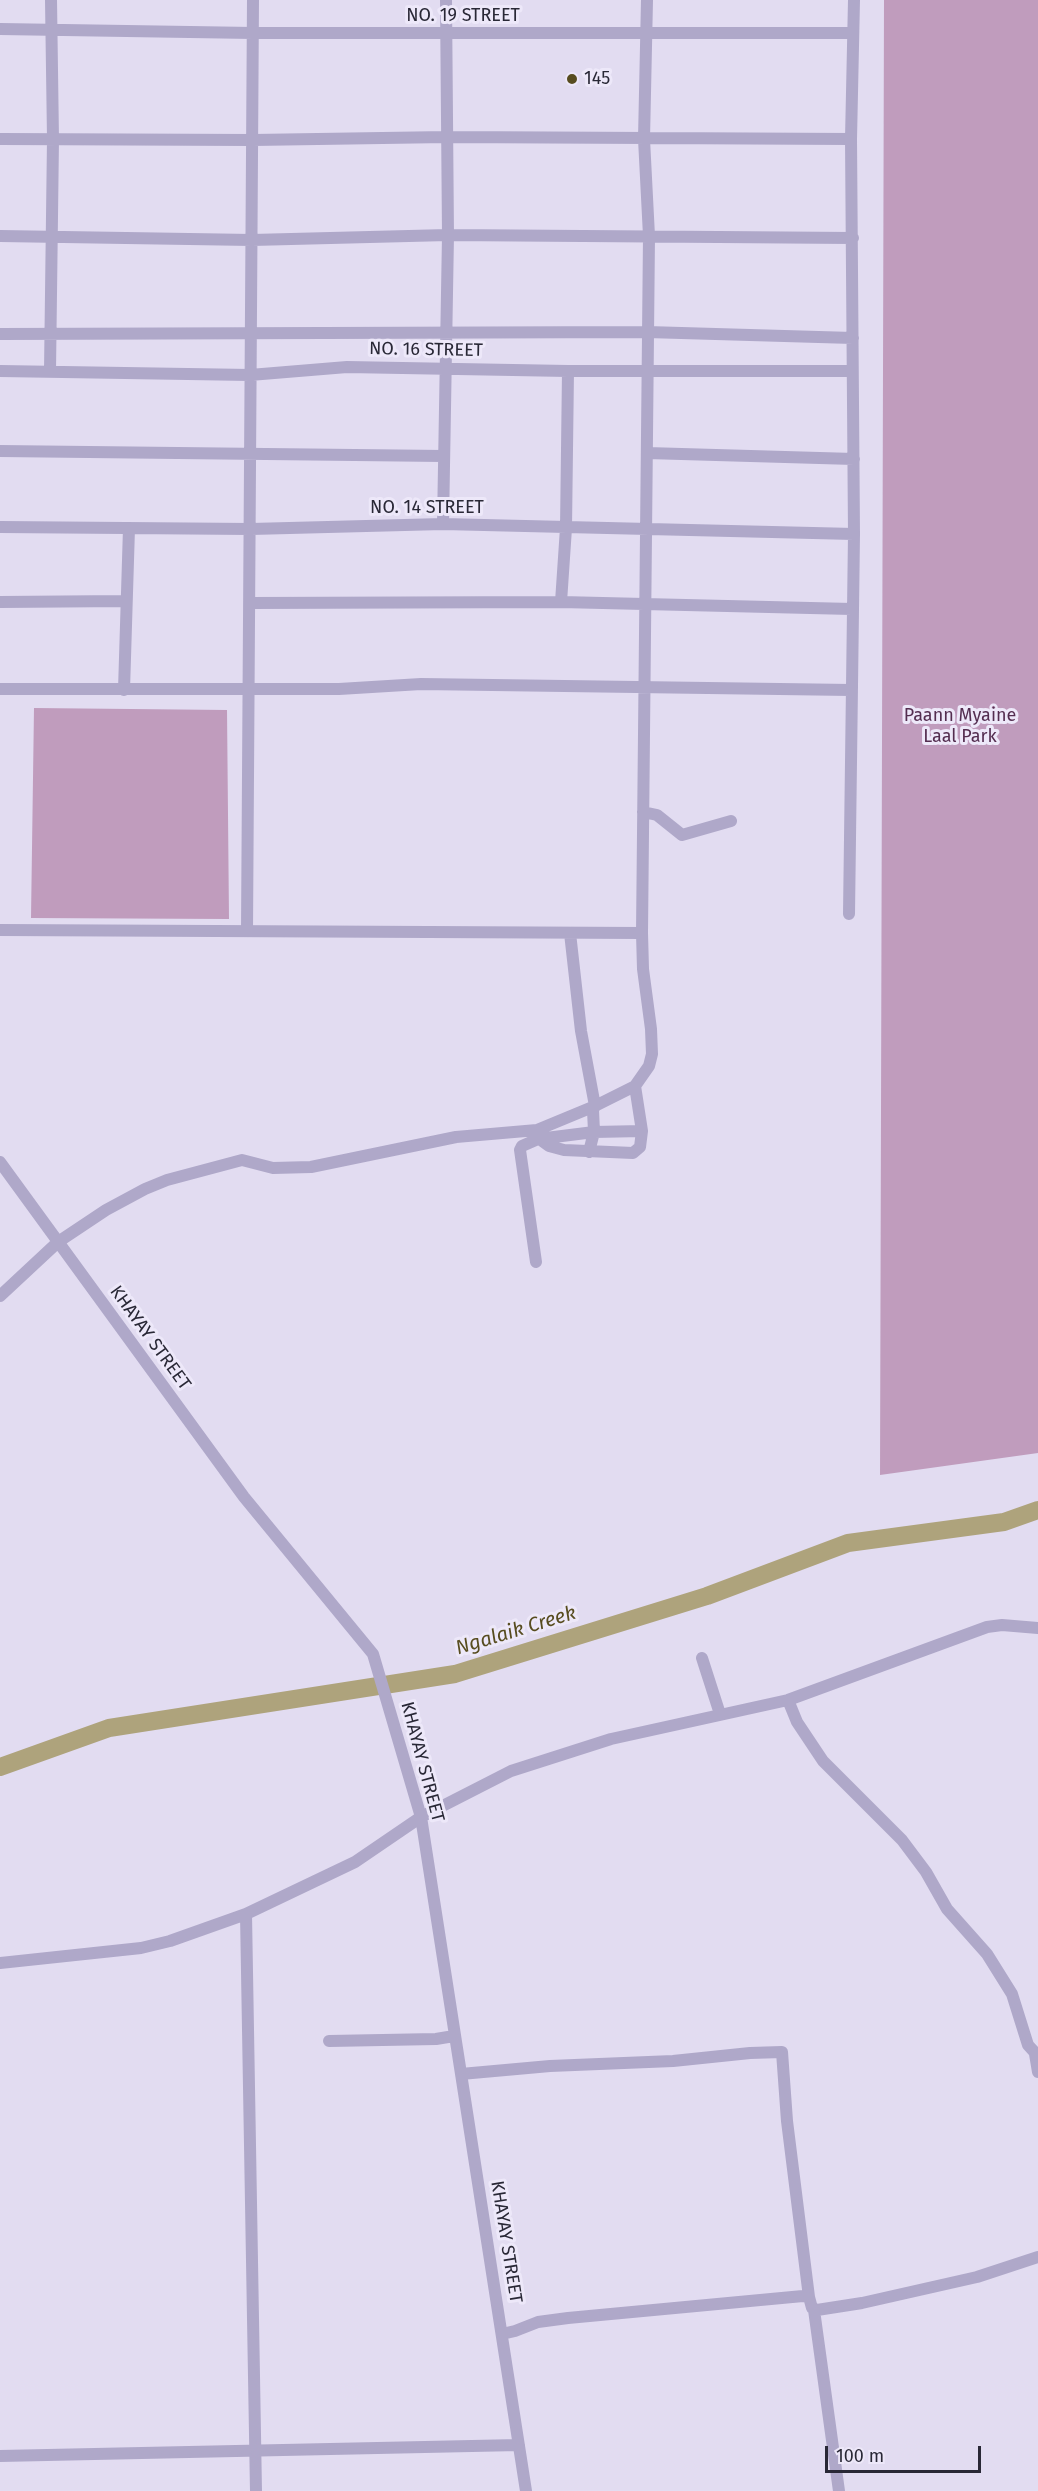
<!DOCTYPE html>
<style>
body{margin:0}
#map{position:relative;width:1038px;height:2491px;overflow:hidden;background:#e2dcf1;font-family:"Fira Sans",sans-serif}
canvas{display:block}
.scale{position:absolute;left:825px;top:2446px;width:156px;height:27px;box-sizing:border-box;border:3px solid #292836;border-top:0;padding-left:8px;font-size:18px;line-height:21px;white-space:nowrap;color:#292836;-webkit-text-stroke:4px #ede8f9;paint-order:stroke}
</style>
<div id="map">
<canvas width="1038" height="2491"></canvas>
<div class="scale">100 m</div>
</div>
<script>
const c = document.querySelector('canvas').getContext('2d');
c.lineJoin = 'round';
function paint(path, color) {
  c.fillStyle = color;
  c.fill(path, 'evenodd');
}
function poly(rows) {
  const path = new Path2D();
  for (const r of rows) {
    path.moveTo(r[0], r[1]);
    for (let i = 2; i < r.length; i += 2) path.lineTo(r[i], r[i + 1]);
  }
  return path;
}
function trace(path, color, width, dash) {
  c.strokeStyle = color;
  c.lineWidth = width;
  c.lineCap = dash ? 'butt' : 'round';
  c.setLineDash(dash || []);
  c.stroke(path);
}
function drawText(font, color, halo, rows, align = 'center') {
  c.font = font + ' "Fira Sans",sans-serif';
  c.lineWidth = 6;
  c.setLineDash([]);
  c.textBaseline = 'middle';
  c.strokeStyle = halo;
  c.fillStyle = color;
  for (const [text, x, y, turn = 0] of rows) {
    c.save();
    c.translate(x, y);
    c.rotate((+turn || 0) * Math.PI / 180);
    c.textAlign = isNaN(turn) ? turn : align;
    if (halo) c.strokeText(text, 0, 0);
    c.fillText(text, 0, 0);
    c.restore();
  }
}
const green = poly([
 [884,0,1038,0,1038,1453,880,1475],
 [34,708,227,710,229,919,31,918]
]);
const river = poly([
 [0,1767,109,1728,455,1674,707,1596,848,1543,1004,1522,1038,1510]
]);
const street = poly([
 [0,29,253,33,853,33],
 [0,139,253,140,447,137,851,139],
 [0,236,252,240,448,235,853,238],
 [0,334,647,332,853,338],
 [0,371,250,375,347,367,568,371,852,371],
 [50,371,53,139,51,0],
 [0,451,443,456],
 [647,453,854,459],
 [443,524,448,235,446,0],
 [0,527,251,529,443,524,854,534],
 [0,602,125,601],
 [561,602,566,528,568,371],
 [250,603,561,602,852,609],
 [0,689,339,689,421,684,851,690],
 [124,690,129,528],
 [643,812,657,815,682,835,731,821],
 [849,914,854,534,851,139,854,0],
 [0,930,642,933],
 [247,930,253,0],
 [570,933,581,1031,595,1106,593,1110,594,1132,589,1152],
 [538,1138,549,1146,564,1150,633,1153,640,1147,642,1131,635,1086],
 [0,1162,244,1497,373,1654,421,1817,526,2491],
 [536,1262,520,1150,522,1146,538,1139,594,1132,642,1131],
 [0,1296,58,1242,106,1210,145,1189,167,1180,242,1160,273,1168,311,1167,456,1137,537,1130,595,1106,635,1086,649,1066,652,1054,651,1029,643,969,642,933,649,236,644,139,647,0],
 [702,1658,720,1714],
 [788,1700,797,1722,823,1761,902,1840,926,1872,947,1909,987,1954,1012,1994,1028,2045,1038,2056],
 [246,1914,256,2491],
 [0,1963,141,1948,170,1941,246,1914,355,1862,421,1817,511,1771,611,1739,788,1700,987,1627,1002,1625,1038,1628],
 [329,2041,436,2039,454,2036],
 [1035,2054,1038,2072],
 [461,2074,550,2066,673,2061,750,2053,782,2052,787,2121,809,2297],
 [814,2310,839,2491],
 [502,2334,515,2331,538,2322,568,2318,803,2296,809,2297,812,2308,817,2310,862,2303,977,2277,1038,2257],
 [0,2456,519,2445]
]);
const markers = [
 [572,79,6,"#574c1f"]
];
const streetNames = [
 ["NO. 19 STREET",463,16],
 ["NO. 16 STREET",426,350,1],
 ["NO. 14 STREET",427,508],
 ["KHAYAY STREET",150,1338,54],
 ["KHAYAY STREET",422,1762,75],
 ["KHAYAY STREET",506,2242,81]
];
const poiNames = [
 ["145",584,79]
];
const parkNames = [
 ["Paann Myaine",960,716],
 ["Laal Park",960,737]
];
const waterNames = [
 ["Ngalaik Creek",516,1631,-17]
];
paint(green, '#c09cbd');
trace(river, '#aea37c', 18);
trace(street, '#afa8c9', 12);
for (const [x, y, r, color] of markers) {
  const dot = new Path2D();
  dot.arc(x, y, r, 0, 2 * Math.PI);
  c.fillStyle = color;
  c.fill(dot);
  trace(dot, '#ede8f9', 2);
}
drawText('18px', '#292836', '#ede8f9', streetNames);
drawText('18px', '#292836', '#ede8f9', poiNames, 'left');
drawText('18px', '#542d50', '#ede8f9', parkNames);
drawText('italic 20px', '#574c1f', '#ede8f9', waterNames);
</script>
